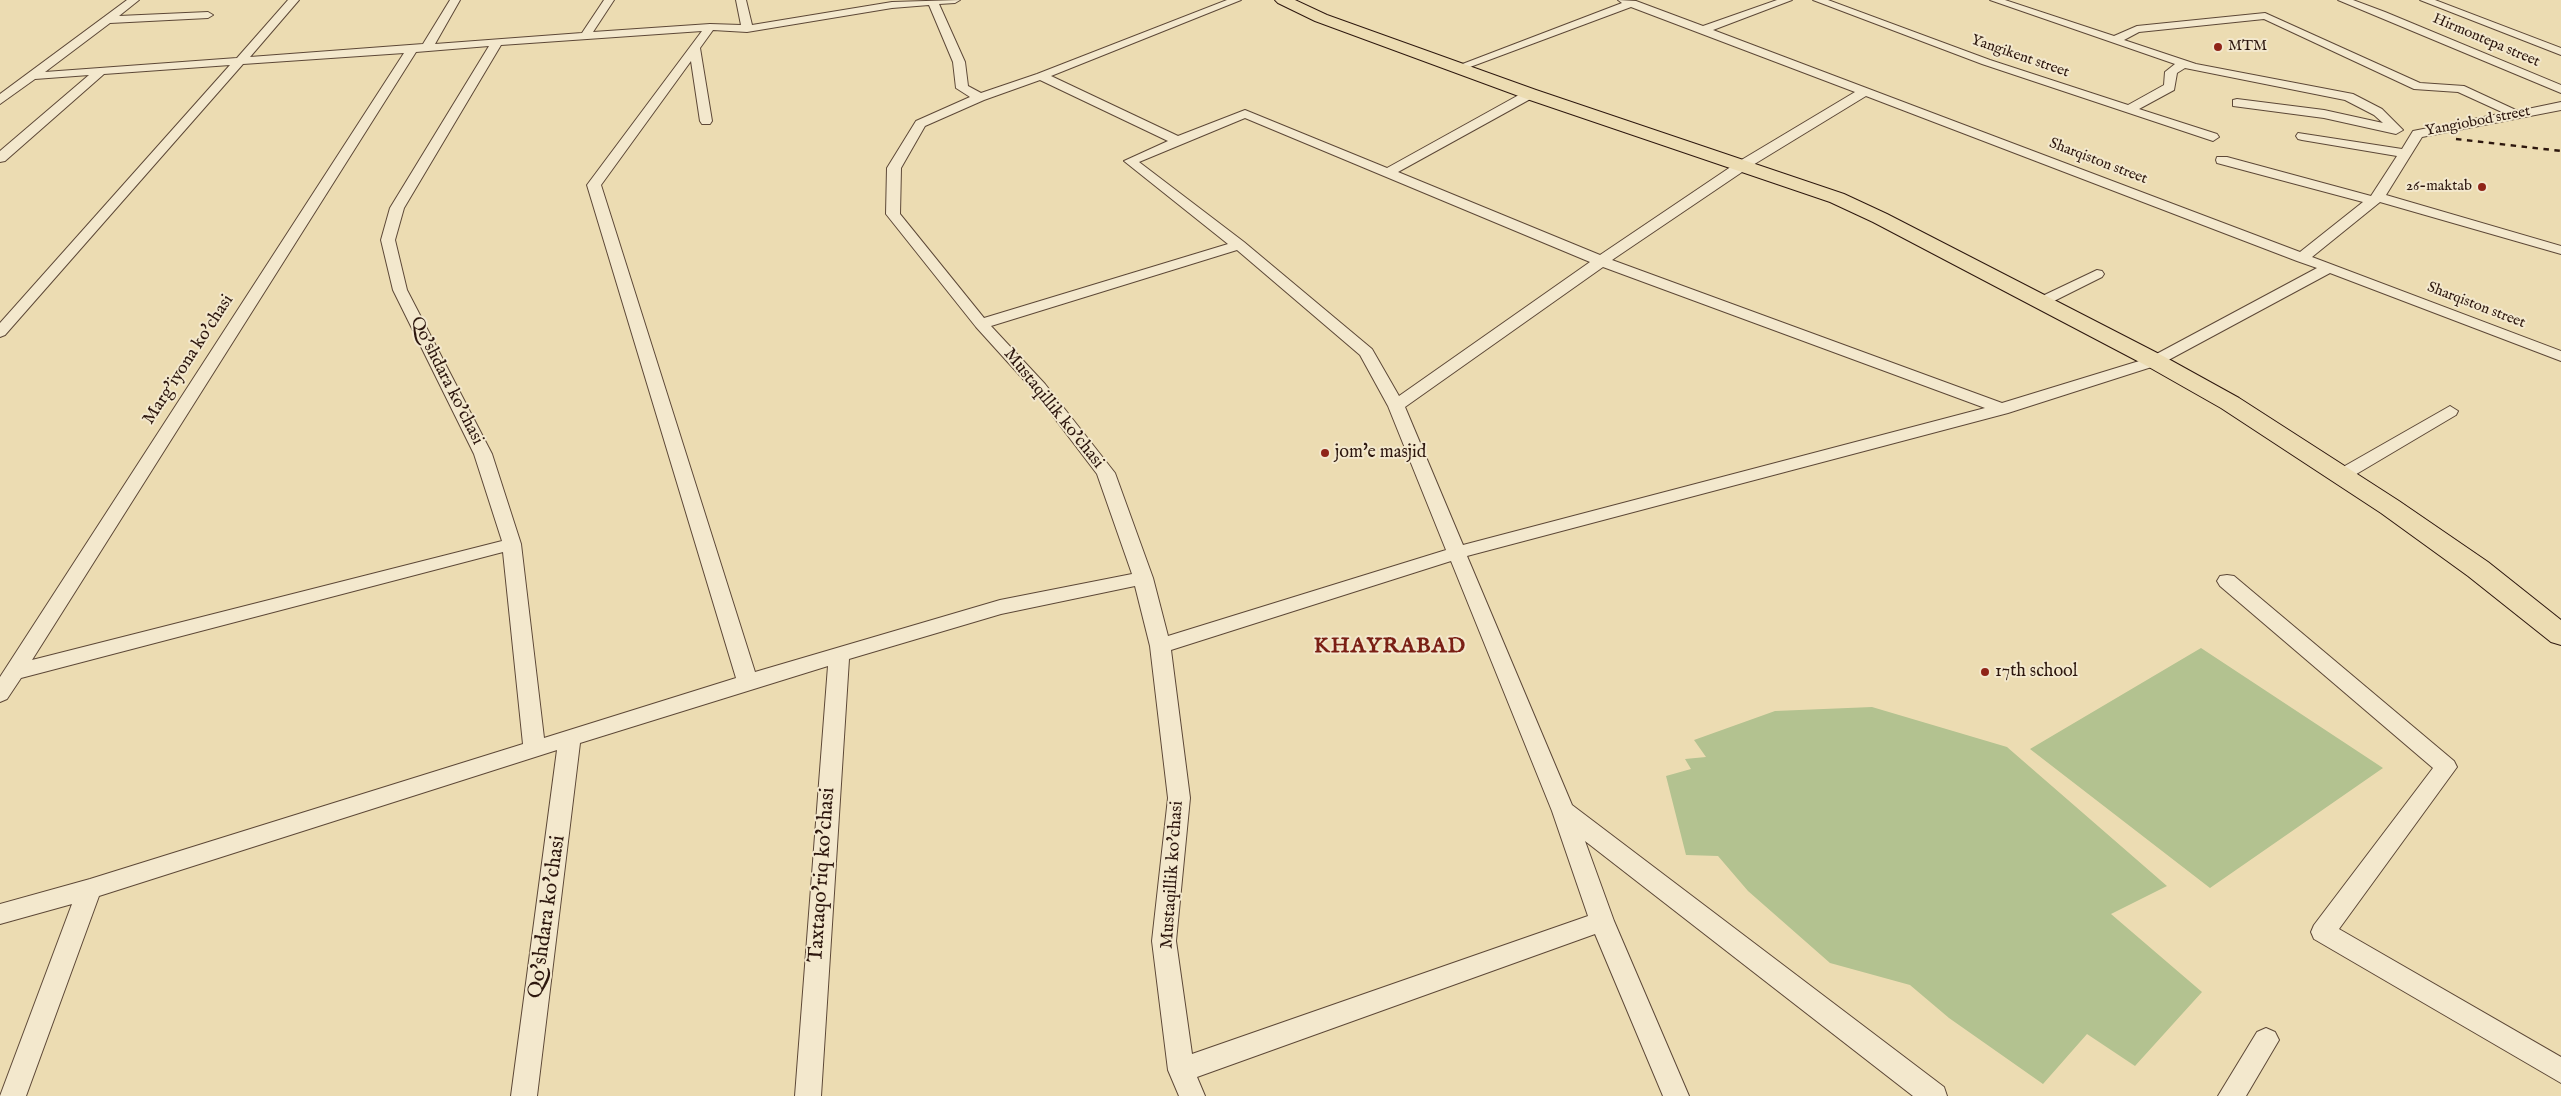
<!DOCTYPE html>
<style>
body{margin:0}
canvas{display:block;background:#ecdcb2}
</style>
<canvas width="2561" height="1096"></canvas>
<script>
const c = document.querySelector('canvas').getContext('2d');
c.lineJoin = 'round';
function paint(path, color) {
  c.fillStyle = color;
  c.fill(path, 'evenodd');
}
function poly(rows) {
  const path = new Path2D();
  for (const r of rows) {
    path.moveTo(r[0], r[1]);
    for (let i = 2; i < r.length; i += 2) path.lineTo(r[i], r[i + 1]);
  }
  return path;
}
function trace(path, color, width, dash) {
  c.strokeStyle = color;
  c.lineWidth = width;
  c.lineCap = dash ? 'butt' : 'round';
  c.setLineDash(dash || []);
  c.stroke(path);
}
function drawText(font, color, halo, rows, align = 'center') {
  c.font = font + ' "IM FELL English",serif';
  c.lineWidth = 4;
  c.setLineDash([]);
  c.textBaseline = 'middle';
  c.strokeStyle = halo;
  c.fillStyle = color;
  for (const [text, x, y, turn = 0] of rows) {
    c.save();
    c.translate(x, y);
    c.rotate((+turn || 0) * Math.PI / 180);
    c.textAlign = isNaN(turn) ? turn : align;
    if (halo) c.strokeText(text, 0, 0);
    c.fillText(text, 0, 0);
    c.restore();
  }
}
const green = poly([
 [2201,648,2383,768,2210,888,2030,749],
 [1872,707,2007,747,2167,886,2111,914,2202,992,2135,1066,2087,1034,2043,1084,1949,1018,1910,985,1830,963,1748,891,1718,856,1686,855,1666,776,1691,769,1685,759,1706,757,1694,740,1775,711]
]);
const street = poly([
 [127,0,139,0,119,16,208,12,213,15,208,18,110,23,45,72,237,58,288,0,299,0,250,57,423,44,450,0,460,0,435,44,582,33,604,0,614,0,593,32,710,24,741,25,736,0,746,0,752,25,892,2,960,0,955,3,939,4,965,62,968,86,981,93,1037,74,1227,0,1241,0,1051,76,1178,136,1245,110,1387,168,1526,91,1534,91,1534,97,1398,172,1600,255,1738,162,1855,92,1631,7,1462,70,1458,71,1452,68,1622,3,1618,0,1636,1,1703,26,1777,0,1792,0,1713,30,2300,252,2363,202,2217,163,2216,160,2217,157,2227,157,2371,196,2397,156,2302,140,2298,139,2296,136,2298,133,2402,149,2413,131,2504,113,2458,92,2414,89,2264,19,2139,32,2124,40,2196,64,2353,94,2382,109,2403,130,2396,134,2324,118,2233,106,2233,100,2237,99,2324,110,2383,123,2374,115,2345,100,2185,68,2177,73,2174,90,2139,109,2217,134,2219,137,2213,141,1982,64,1813,0,1828,0,1990,60,2128,105,2164,85,2165,72,2175,64,1990,0,2005,0,2114,36,2137,26,2265,13,2420,83,2464,86,2518,111,2561,102,2561,110,2422,137,2386,195,2561,246,2561,254,2380,202,2312,257,2561,351,2561,361,2330,273,2161,364,2008,413,1467,556,1572,805,1944,1087,1947,1096,1913,1096,1585,841,1614,921,1689,1096,1663,1096,1595,934,1197,1077,1205,1096,1179,1096,1168,1070,1152,941,1168,798,1150,646,1135,586,1001,614,849,659,821,1096,795,1096,828,666,580,743,537,1096,511,1096,557,750,99,896,26,1096,0,1096,72,904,0,924,0,904,90,879,523,744,503,552,21,678,7,699,0,702,0,677,404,53,243,64,5,335,0,337,0,323,230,65,104,74,5,161,0,162,0,151,89,75,35,79,0,104,0,94,127,0],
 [929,5,953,62,956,88,970,97,916,121,887,168,886,214,976,327,1033,390,1097,474,1132,574,1000,600,755,672,601,185,691,61,700,121,702,124,710,124,712,121,700,48,713,30,747,32,892,8,929,5],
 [702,31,587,185,736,678,544,738,521,544,492,454,407,290,395,240,404,208,501,45,702,31],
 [489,46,390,208,381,240,393,290,474,454,502,541,32,660,416,52,489,46],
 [1040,80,1168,141,1124,161,1228,244,984,318,900,214,901,168,925,126,984,100,1040,80],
 [1866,96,2297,261,2317,268,2149,358,2002,403,1612,260,1748,168,1866,96],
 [1245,118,1590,262,1399,396,1372,349,1244,242,1139,162,1245,118],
 [1237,250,1360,355,1388,406,1446,550,1168,636,1153,578,1115,473,1045,384,991,326,1237,250],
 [1603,267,1985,408,1463,545,1405,407,1603,267],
 [1451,561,1552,811,1588,916,1192,1054,1176,941,1190,798,1171,650,1451,561],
 [2338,0,2353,0,2385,12,2561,85,2561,93,2338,0],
 [2420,0,2435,0,2561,48,2561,55,2420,0],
 [2097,270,2102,271,2104,274,2102,277,2046,305,2041,307,2033,302,2036,299,2097,270],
 [2450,406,2458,411,2456,415,2348,479,2336,479,2333,475,2336,471,2450,406],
 [2227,575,2234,576,2454,761,2457,767,2339,929,2561,1057,2561,1083,2314,939,2311,932,2314,925,2433,768,2220,586,2217,581,2220,576,2227,575],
 [2266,1028,2275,1032,2279,1040,2246,1096,2218,1096,2257,1032,2266,1028]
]);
const primary = poly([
 [1275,0,1295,0,1327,15,1536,90,1844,194,1887,214,2163,356,2239,398,2399,501,2488,562,2561,620,2561,645,2551,642,2468,576,2381,513,2221,408,2147,366,1873,222,1830,202,1524,98,1315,21,1278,3,1275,0]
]);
const rail = poly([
 [2456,139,2561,151]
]);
const markers = [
 [2218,47,5,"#8f2418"],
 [2482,187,5,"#8f2418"],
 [1325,453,5,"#8f2418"],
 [1985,672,5,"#8f2418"]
];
const farStreetnames = [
 ["Hirmontepa street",2486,41,23],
 ["Yangikent street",2020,57,19],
 ["Yangiobod street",2478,122,-11],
 ["Sharqiston street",2098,162,21],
 ["Sharqiston street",2476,306,21]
];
const farPoinames = [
 ["MTM",2228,47],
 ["26-maktab",2472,187,"right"]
];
const streetNames = [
 ["Marg'iyona ko'chasi",189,360,-57],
 ["Qo'shdara ko'chasi",446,381,63],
 ["Mustaqillik ko'chasi",1053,409,51],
 ["Mustaqillik ko'chasi",1173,875,-86]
];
const poiNames = [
 ["jom'e masjid",1335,453],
 ["17th school",1995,672]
];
const nearStreetnames = [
 ["Taxtaqo'riq ko'chasi",823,875,-86],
 ["Qo'shdara ko'chasi",548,917,-82]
];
const districtNames = [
 ["KHAYRABAD",1390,647]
];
paint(green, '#b3c290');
trace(street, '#5d4837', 2);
trace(primary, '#2d170e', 2);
paint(street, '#f3e8cd');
paint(primary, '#ecdcb2');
trace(rail, '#2d170e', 2.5, [5.5, 5.5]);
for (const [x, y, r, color] of markers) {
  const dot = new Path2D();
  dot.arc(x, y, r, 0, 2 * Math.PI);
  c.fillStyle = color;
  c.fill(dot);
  trace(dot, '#f3e8cd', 2);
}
drawText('15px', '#2d170e', '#f3e8cd', farStreetnames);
drawText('15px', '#2d170e', '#f3e8cd', farPoinames, 'left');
drawText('18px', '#2d170e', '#f3e8cd', streetNames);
drawText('18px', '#2d170e', '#f3e8cd', poiNames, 'left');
drawText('21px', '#2d170e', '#f3e8cd', nearStreetnames);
c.letterSpacing = '1px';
drawText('bold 22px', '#7a1f14', '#f3e8cd', districtNames);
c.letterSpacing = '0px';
</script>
